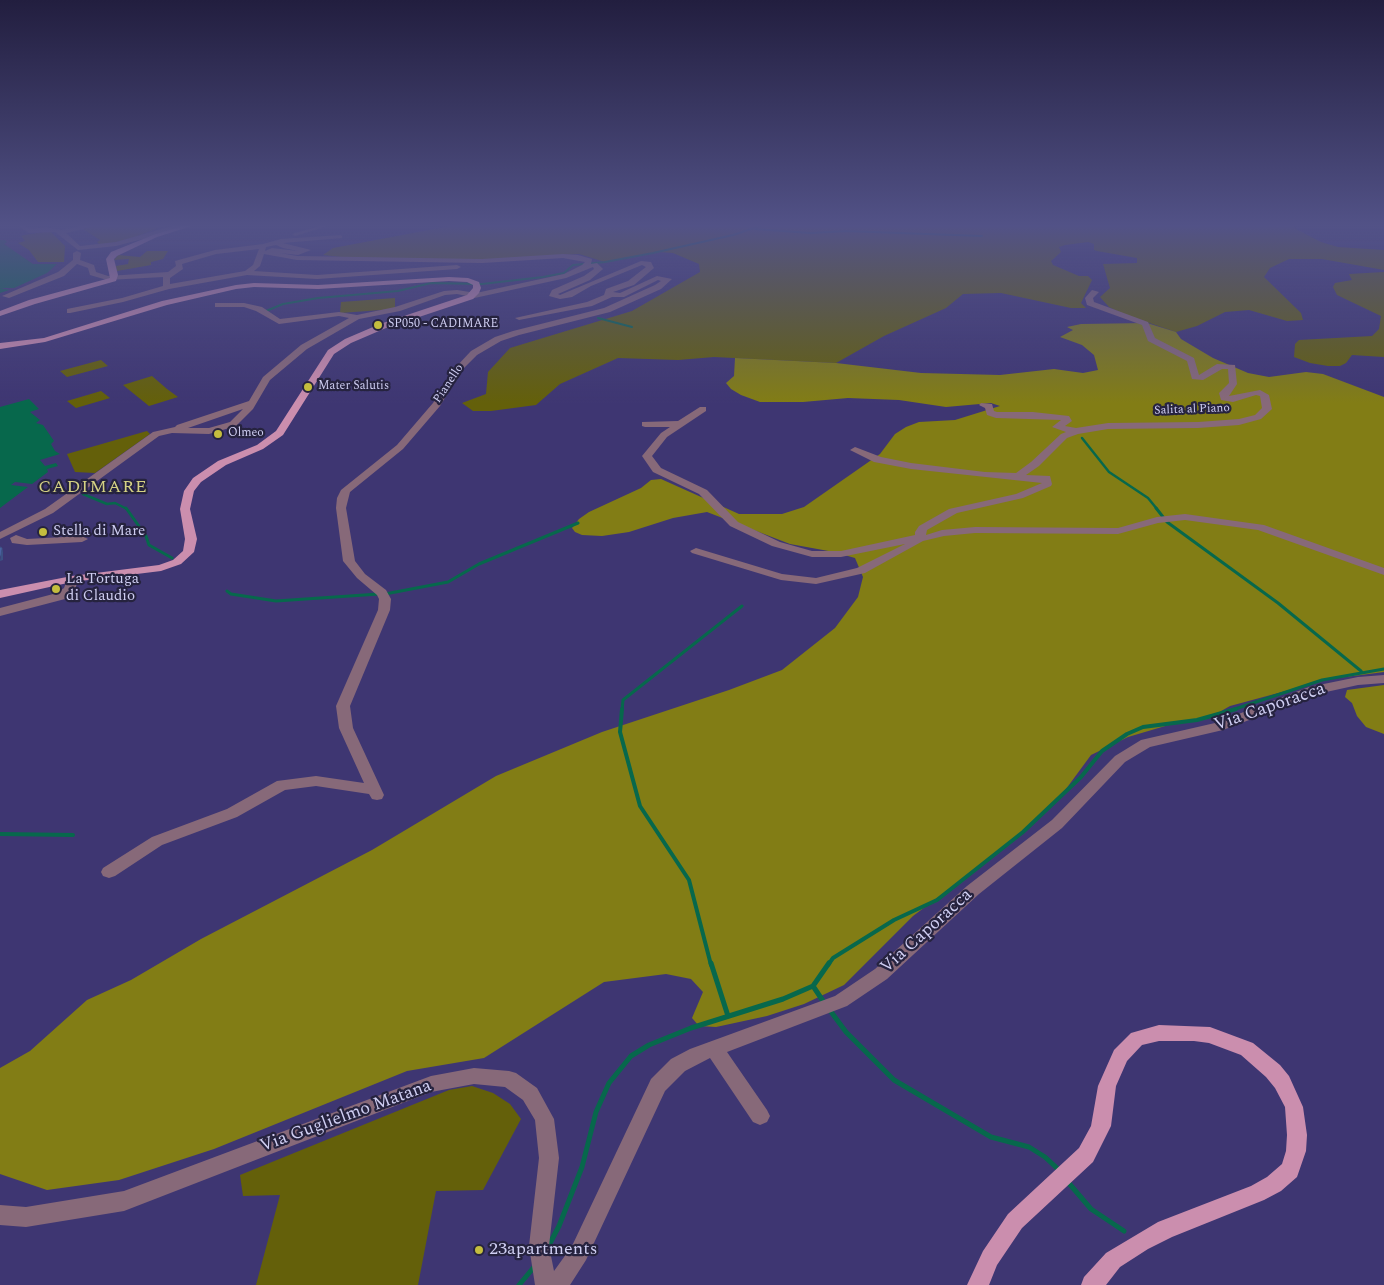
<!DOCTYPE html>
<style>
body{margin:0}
canvas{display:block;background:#3e3672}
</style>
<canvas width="1384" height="1285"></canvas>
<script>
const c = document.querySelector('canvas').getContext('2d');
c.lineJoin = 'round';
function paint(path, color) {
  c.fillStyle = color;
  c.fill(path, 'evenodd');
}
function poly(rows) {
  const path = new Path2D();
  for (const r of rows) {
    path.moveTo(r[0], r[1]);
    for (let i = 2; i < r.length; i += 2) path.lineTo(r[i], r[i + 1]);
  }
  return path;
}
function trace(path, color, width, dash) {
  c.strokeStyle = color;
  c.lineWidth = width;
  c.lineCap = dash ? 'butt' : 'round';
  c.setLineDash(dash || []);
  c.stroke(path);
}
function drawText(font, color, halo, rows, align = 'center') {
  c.font = font + ' Spectral,serif';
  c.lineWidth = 4.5;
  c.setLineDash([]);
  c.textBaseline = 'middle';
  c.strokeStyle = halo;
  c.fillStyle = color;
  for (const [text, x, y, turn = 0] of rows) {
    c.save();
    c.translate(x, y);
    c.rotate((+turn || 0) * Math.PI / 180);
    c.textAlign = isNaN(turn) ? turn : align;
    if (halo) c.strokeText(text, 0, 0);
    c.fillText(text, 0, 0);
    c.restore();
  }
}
const green = poly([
 [107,224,179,224,158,228,128,240,100,245,97,242,100,240,83,229],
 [461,224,1293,224,1296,229,1321,242,1338,247,1384,250,1384,270,1322,259,1289,259,1270,268,1264,277,1301,313,1303,320,1287,321,1249,310,1225,312,1197,326,1176,332,1123,314,1109,307,1100,297,1110,288,1103,264,1137,263,1137,258,1097,251,1094,250,1094,244,1088,242,1065,245,1059,247,1061,252,1051,261,1053,265,1079,276,1088,276,1092,280,1081,303,1086,308,1071,308,1001,293,963,294,946,308,884,336,836,363,714,357,678,360,618,358,560,384,536,405,491,411,473,411,462,403,486,394,488,372,510,348,632,311,700,272,699,264,673,253,660,252,605,262,579,254,484,260,350,258,323,255,333,248],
 [50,231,65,246,64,262,38,262,29,250,18,243,25,241,21,236,24,235],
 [147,251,168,251,163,259,151,262,151,265,117,271,116,266,128,264,129,259,114,260,118,255,140,257],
 [1384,272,1384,357,1352,355,1346,363,1340,366,1328,366,1310,363,1294,357,1295,344,1299,340,1372,336,1379,329,1381,316,1337,295,1333,287,1335,283,1352,280,1349,274],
 [395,298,395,309,340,313,341,302],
 [101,360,108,366,67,377,60,371],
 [152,376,167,389,178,397,149,406,123,385],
 [101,391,110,398,76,408,67,401],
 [147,431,150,434,95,473,75,472,67,454],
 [472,1086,493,1093,510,1104,521,1119,483,1190,436,1191,418,1285,256,1285,280,1195,243,1196,240,1175,449,1090]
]);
const forest = poly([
 [1147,323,1176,332,1181,339,1213,358,1248,373,1269,377,1306,372,1323,374,1384,397,1384,672,1330,679,1230,706,1207,719,1172,724,1128,737,1091,755,1063,793,1015,840,913,916,844,985,804,1004,767,1016,716,1027,699,1026,692,1018,703,992,691,979,666,974,604,982,484,1058,407,1071,214,1149,119,1180,47,1190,0,1174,0,1068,30,1051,87,1000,131,980,201,939,372,850,496,776,602,732,729,690,782,670,835,628,858,597,863,577,855,558,834,552,790,544,707,512,673,518,629,532,602,536,582,535,575,532,572,528,579,519,589,512,641,488,651,480,661,479,739,514,782,514,804,507,880,454,895,434,906,427,919,422,955,420,1000,406,991,403,946,407,899,400,848,398,803,402,760,402,741,395,731,389,726,383,734,376,735,358,836,363,921,373,1000,375,1054,369,1083,373,1098,370,1094,355,1082,345,1060,337,1073,330,1067,327,1081,324],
 [1384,685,1384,734,1366,727,1357,716,1352,703,1345,697,1347,690]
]);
const water = poly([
 [0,240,5,240,7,242,4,244,33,264,57,264,47,273,14,288,1,288,9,290,0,293],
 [29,399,39,409,30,412,40,420,36,423,43,425,54,441,51,444,55,451,60,454,40,460,45,466,56,463,58,466,47,469,48,472,32,484,15,482,11,485,28,487,0,508,0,407]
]);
const streamFar4 = poly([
 [755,229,811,233,846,231,982,236],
 [266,311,283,304,318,298,398,291,431,283,482,284,543,277,564,273,573,265,605,262,653,253,733,235,766,224],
 [598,318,632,327]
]);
const streamFar3 = poly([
 [1082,438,1109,472,1148,498,1157,509],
 [83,494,107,504,115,503,127,509]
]);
const streamFar2 = poly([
 [126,508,146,536,149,545,172,558],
 [1156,508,1167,522,1278,603,1361,671],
 [227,591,231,594,276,601,379,594],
 [385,594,448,582,479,564,578,523],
 [622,710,623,700,742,606],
 [1232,710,1322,680,1384,669]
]);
const streamFar1 = poly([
 [622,709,620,732,640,806,689,880,711,965],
 [0,834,73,835],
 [828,965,833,958,894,920,937,900,1023,832,1081,777,1102,751,1127,734,1143,727,1197,720,1236,709]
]);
const stream = poly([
 [711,963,728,1016],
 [813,986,825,1004],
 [829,1009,846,1032,894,1080,991,1137,1029,1147,1045,1157,1059,1170],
 [1067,1181,1091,1209,1124,1231],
 [548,1247,559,1226,582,1167,596,1112,609,1083,631,1056,649,1045,691,1028,783,999,813,986,829,963],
 [519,1285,534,1267]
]);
const minor = poly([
 [15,224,22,224,30,229,46,227,61,230,90,224,101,224,100,225,66,233,80,246,116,242,172,226,185,225,188,227,116,246,78,250,55,232,29,233,15,224],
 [326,224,331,225,295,236,292,234,326,224],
 [340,235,342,236,342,238,283,243,311,250,298,255,280,253,297,256,482,259,563,254,578,255,592,259,591,264,597,263,603,269,590,280,558,294,560,295,641,261,651,262,654,268,634,285,613,292,620,293,657,276,672,279,661,289,610,312,519,335,501,341,477,355,462,370,440,406,403,449,350,492,346,508,355,561,365,574,386,590,391,599,390,610,350,706,353,728,384,795,382,799,377,800,372,799,369,794,316,786,285,790,237,817,162,845,115,876,109,878,103,876,101,872,103,868,152,837,227,809,277,781,316,776,364,783,339,728,336,706,378,610,379,599,377,595,357,578,343,561,336,508,337,498,341,490,397,445,433,403,456,367,471,351,495,337,513,331,604,308,655,285,661,281,658,280,624,297,612,297,592,306,519,320,515,318,587,302,604,295,606,289,628,281,646,267,642,265,591,286,572,297,560,299,549,296,552,290,584,276,594,269,593,267,566,278,470,299,467,296,457,294,445,295,400,311,359,319,307,349,270,380,253,409,236,426,209,434,172,433,159,436,53,513,0,539,0,532,45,509,153,432,175,427,177,425,249,401,263,377,301,345,349,318,339,316,279,324,256,311,244,307,215,307,215,303,244,303,262,307,280,319,339,312,357,315,395,307,444,291,457,290,476,293,564,274,582,265,585,262,563,258,482,263,297,260,264,254,260,266,254,271,317,275,457,265,461,267,457,269,317,279,247,275,169,289,123,302,70,313,67,313,67,309,122,298,163,286,163,277,107,280,90,275,88,268,77,264,64,276,9,298,2,296,58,272,73,260,73,253,77,251,81,253,80,260,94,265,96,272,108,276,168,272,176,266,175,261,215,250,263,244,281,239,340,235],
 [276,245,283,248,298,251,272,248,265,251,266,247,276,245],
 [259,249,253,265,245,271,170,284,170,278,183,269,182,264,216,254,259,249],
 [243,409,230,422,209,428,188,428,243,409],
 [1092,290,1099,292,1093,298,1094,302,1148,322,1155,338,1194,358,1199,375,1217,364,1235,365,1237,384,1229,396,1260,390,1269,395,1272,409,1261,419,1239,425,1198,428,1108,429,1078,434,1067,438,1039,466,1026,475,1050,476,1052,484,1051,486,1023,498,957,513,927,530,926,535,942,530,975,527,1118,528,1157,517,1185,514,1264,525,1384,568,1384,575,1258,530,1185,520,1158,523,1118,534,975,533,944,536,923,541,865,573,816,584,781,580,692,553,690,551,696,548,782,574,816,578,857,568,905,544,841,557,812,557,772,546,730,526,699,494,653,472,642,456,661,433,670,427,645,427,642,426,642,422,678,421,700,407,706,407,706,411,667,437,652,456,661,468,707,490,738,522,780,542,812,551,841,551,915,535,915,532,919,526,949,509,1016,494,1042,483,911,469,874,462,850,450,855,447,881,457,911,463,985,472,1016,473,1031,462,1061,434,1066,432,1052,427,1061,420,996,418,987,415,985,408,979,405,981,403,992,404,994,411,997,412,1033,412,1069,416,1072,421,1065,426,1076,428,1108,423,1198,422,1239,419,1255,415,1262,408,1260,396,1256,395,1233,402,1221,400,1219,393,1229,383,1228,369,1222,369,1203,380,1192,379,1187,361,1148,341,1142,325,1087,305,1085,298,1092,290],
 [16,535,27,539,82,536,88,539,82,542,27,545,12,543,10,538,16,535],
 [72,576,78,579,75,590,65,599,0,616,0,608,57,593,64,588,68,577,72,576],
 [1384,675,1384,683,1358,685,1317,694,1223,730,1150,747,1125,762,1062,828,979,894,887,979,847,1006,727,1052,767,1110,770,1116,767,1122,760,1125,753,1122,710,1058,685,1071,665,1091,586,1260,570,1285,535,1285,529,1246,539,1158,535,1120,523,1100,505,1087,474,1084,431,1092,124,1211,26,1227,0,1225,0,1205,26,1207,124,1191,431,1076,474,1068,509,1071,516,1073,537,1088,554,1119,559,1158,549,1246,554,1271,572,1246,651,1079,671,1059,690,1049,835,996,875,969,967,886,1052,820,1115,756,1141,740,1215,723,1309,687,1358,677,1384,675]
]);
const major = poly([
 [189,224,198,224,157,237,117,256,114,259,118,275,116,281,35,304,0,316,0,311,29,300,110,278,106,259,111,252,153,235,189,224],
 [449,277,468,278,479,282,481,288,479,293,473,299,386,328,351,343,334,354,283,435,263,449,226,465,201,482,194,491,190,509,197,539,194,552,181,564,161,571,72,582,0,598,0,590,72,576,159,565,173,560,183,551,185,539,180,509,184,491,193,478,218,461,257,445,276,431,328,350,345,339,380,324,467,295,473,288,473,285,467,282,449,281,318,289,254,287,236,289,167,305,45,342,0,349,0,343,44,338,162,301,236,285,254,283,318,285,449,277],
 [1159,1025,1210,1027,1253,1043,1280,1065,1289,1076,1303,1107,1307,1135,1306,1151,1297,1177,1281,1191,1264,1200,1172,1237,1148,1249,1120,1267,1106,1285,1081,1285,1084,1277,1106,1253,1158,1222,1251,1186,1267,1177,1282,1164,1286,1151,1287,1135,1285,1107,1275,1088,1266,1077,1241,1055,1209,1043,1194,1041,1159,1041,1142,1045,1127,1061,1116,1086,1111,1126,1093,1162,1022,1228,997,1265,989,1285,967,1285,983,1251,1008,1214,1079,1148,1091,1126,1098,1086,1114,1050,1131,1033,1159,1025]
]);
const shadedWall = poly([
 [2,548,3,552,3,560,0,561]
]);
const building = poly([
 [0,547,2,548,1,556,0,556,0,547]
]);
const markers = [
 [378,325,5,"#c4bd3e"],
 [308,387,5,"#c4bd3e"],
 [218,434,5,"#c4bd3e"],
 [43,532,5,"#c4bd3e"],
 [56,589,5,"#c4bd3e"],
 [479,1250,5,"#c4bd3e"]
];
const farPoinames = [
 ["SP050 - CADIMARE",388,325],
 ["Mater Salutis",318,387],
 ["Olmeo",228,434]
];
const farStreetnames = [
 ["Pianello",449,384,-56],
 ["Salita al Piano",1192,410,-2]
];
const poiNames = [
 ["Stella di Mare",53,532],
 ["La Tortuga",66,580],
 ["di Claudio",66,597]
];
const quarterNames = [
 ["CADIMARE",93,488]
];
const nearStreetnames = [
 ["Via Caporacca",1270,708,-19],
 ["Via Caporacca",927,932,-42],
 ["Via Guglielmo Matana",346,1117,-20]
];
const nearPoinames = [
 ["23apartments",489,1250]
];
paint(green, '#64600a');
paint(forest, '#827d15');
paint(water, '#07684c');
trace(streamFar4, '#07684c', 2);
trace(streamFar3, '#07684c', 2.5);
trace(streamFar2, '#07684c', 3);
trace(streamFar1, '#07684c', 4);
trace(stream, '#07684c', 5);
paint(minor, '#876979');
paint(major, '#cb8eae');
paint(shadedWall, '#3c5083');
paint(building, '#5673bb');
trace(building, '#3c5083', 1);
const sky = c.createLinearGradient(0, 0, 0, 403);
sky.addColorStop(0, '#221e3f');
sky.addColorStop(0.56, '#525287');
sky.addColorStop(1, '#52528700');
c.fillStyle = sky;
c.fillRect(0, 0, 1384, 403);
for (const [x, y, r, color] of markers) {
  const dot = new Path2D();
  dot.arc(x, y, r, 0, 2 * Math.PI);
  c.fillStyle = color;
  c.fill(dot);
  trace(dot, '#26233f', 2);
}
drawText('12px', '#cfcef2', '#26233f', farPoinames, 'left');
drawText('12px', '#cfcef2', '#26233f', farStreetnames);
drawText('15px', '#cfcef2', '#26233f', poiNames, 'left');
c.letterSpacing = '1px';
drawText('18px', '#d5d284', '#26233f', quarterNames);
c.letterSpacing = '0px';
drawText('18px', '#cfcef2', '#26233f', nearStreetnames);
drawText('18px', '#cfcef2', '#26233f', nearPoinames, 'left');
</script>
